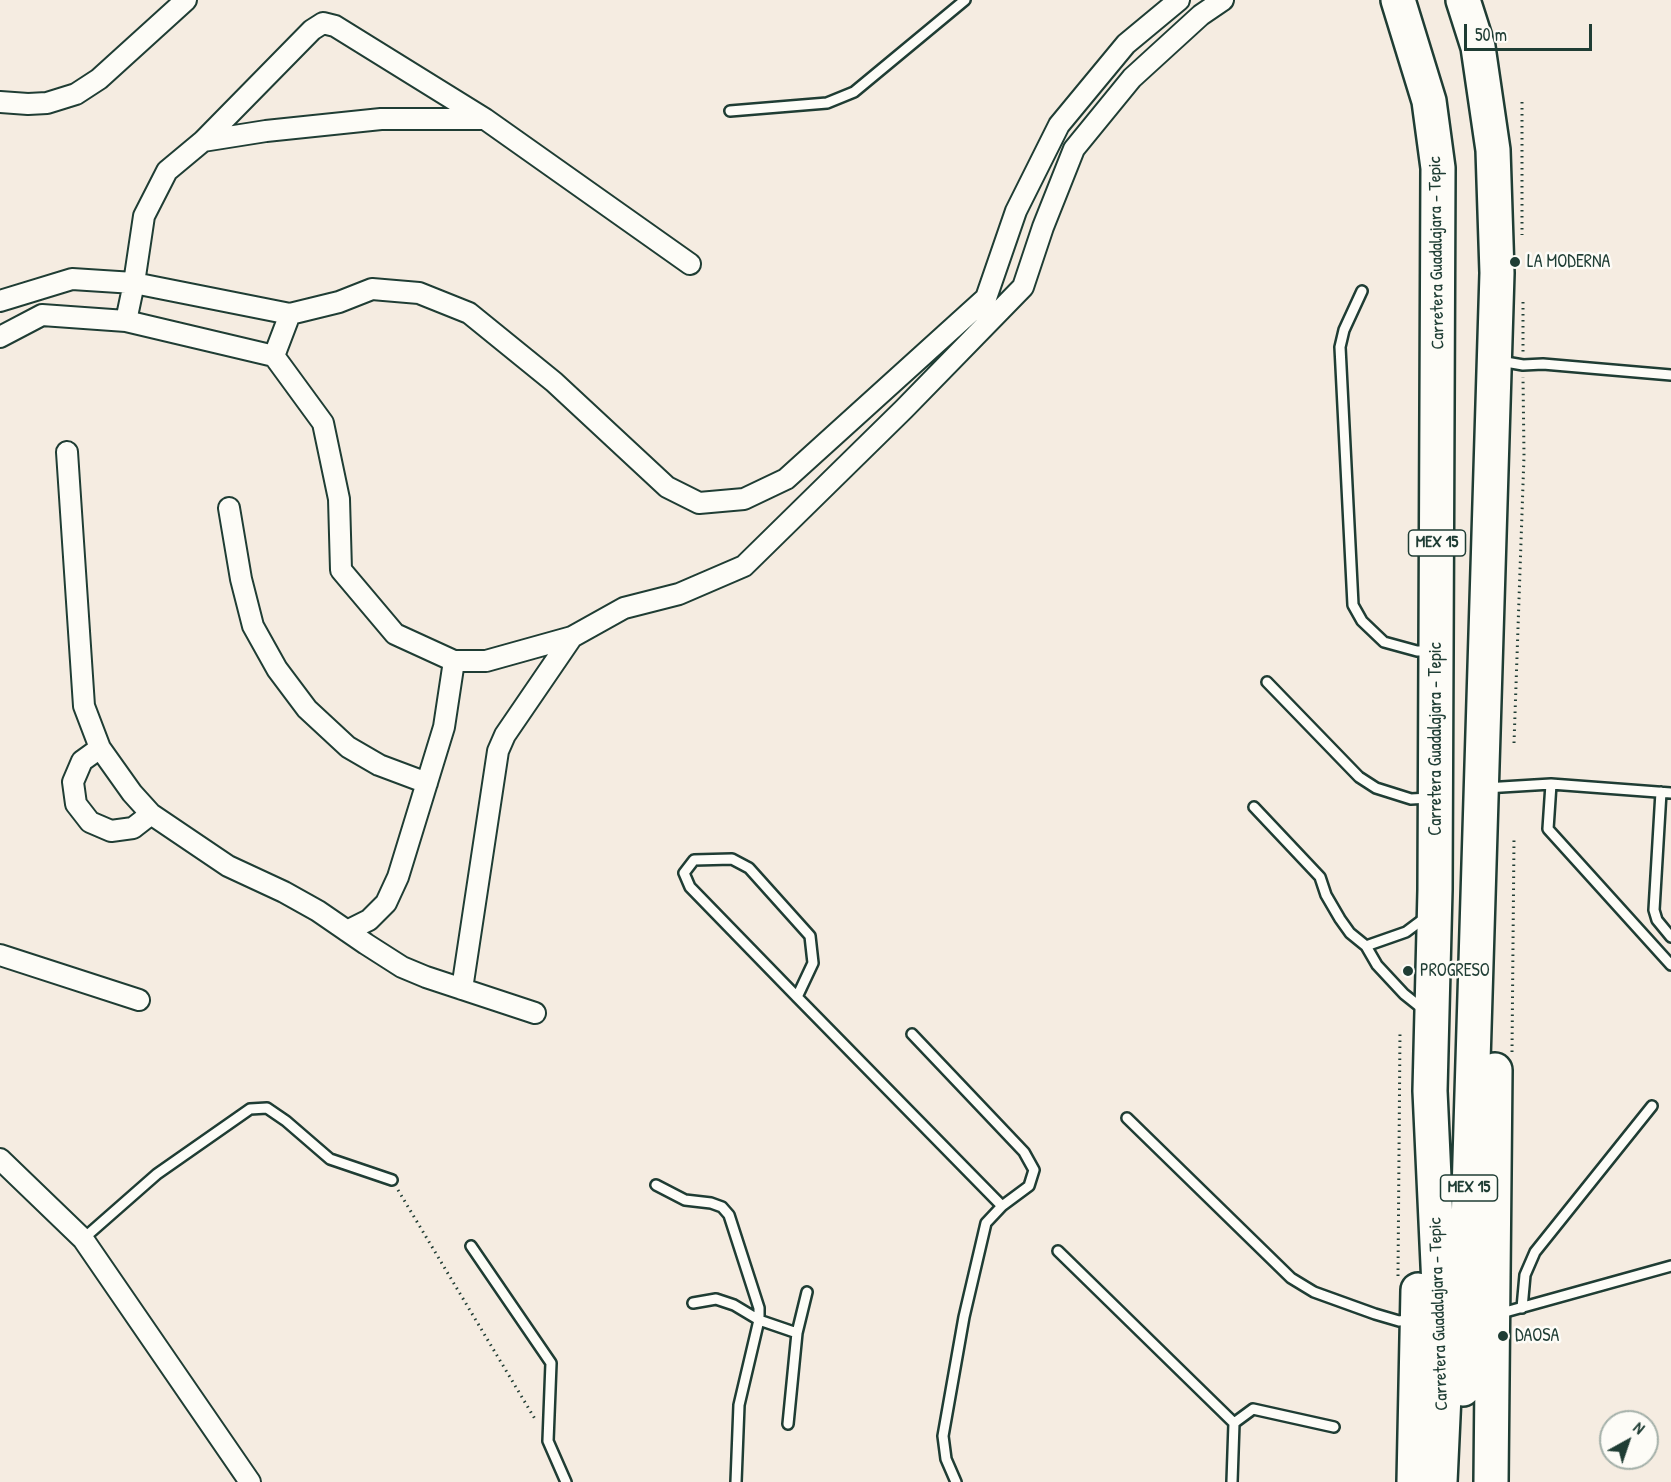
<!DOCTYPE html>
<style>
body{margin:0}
#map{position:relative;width:1671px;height:1482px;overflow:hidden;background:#f5ece1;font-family:"Patrick Hand",sans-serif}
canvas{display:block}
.north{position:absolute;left:1599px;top:1410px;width:60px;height:60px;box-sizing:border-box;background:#fdfcf7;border:2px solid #a4b0a9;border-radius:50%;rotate:40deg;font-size:16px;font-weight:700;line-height:24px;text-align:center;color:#1f3d34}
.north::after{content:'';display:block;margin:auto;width:21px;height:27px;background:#1f3d34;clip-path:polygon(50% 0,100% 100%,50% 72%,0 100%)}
.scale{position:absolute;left:1464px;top:24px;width:128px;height:27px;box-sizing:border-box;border:3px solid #1f3d34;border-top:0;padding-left:8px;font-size:18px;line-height:21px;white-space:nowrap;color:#1f3d34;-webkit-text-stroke:4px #fdfcf7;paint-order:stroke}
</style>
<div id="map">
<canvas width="1671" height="1482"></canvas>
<div class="north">N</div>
<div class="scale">50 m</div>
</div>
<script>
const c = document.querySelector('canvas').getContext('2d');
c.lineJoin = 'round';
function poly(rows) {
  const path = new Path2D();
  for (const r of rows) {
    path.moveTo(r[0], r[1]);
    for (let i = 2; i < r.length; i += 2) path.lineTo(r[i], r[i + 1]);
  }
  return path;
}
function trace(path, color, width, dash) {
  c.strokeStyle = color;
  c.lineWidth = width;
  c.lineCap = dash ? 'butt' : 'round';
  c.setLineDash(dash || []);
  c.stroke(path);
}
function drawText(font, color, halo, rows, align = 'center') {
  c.font = font + ' "Patrick Hand",sans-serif';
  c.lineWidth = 5;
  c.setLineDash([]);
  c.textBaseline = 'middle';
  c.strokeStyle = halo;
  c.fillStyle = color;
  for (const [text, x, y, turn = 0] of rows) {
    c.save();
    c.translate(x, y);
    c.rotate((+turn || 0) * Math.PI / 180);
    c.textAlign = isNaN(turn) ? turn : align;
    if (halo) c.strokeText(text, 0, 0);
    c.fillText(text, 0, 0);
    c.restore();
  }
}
const path = poly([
 [1522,102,1522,235],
 [1523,302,1523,352],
 [1514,743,1524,456,1523,377],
 [1512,1052,1514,838],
 [398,1190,535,1419],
 [1398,1276,1400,1030]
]);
const lane = poly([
 [730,111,827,103,854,92,965,0],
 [1362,291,1344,330,1340,347,1353,605,1362,621,1384,642,1417,651,1431,651],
 [1500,361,1523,365,1543,364,1671,375],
 [1267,682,1359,777,1376,788,1411,799,1430,798],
 [1551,784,1671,793],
 [1485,788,1551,784,1548,829,1671,965],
 [1661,792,1654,910,1657,920,1671,937],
 [1254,807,1320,877,1326,895,1340,919,1350,933,1366,946,1377,965,1404,994,1424,1010],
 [1366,946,1406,932,1426,917],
 [797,997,813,963,810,936,749,868,732,859,694,860,684,873,690,887,797,997,1002,1206],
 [912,1034,1024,1152,1034,1170,1029,1186,1002,1206,986,1223,964,1317,943,1436,946,1459,956,1482],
 [1127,1118,1291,1278,1314,1292,1375,1314,1399,1321,1413,1319],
 [656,1185,685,1200,711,1203,722,1207,729,1215,759,1308,759,1320,739,1405,736,1482],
 [83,1239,157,1174,250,1109,267,1108,286,1121,330,1159,392,1180],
 [471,1246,551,1363,548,1441,566,1482],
 [1058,1251,1234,1423],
 [693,1303,716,1299,734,1305,759,1320,797,1333,788,1424],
 [1522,1308,1525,1275,1535,1252,1652,1106],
 [1498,1314,1671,1266],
 [797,1333,807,1292],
 [1232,1482,1234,1423,1253,1409,1334,1427]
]);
const street = poly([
 [0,102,28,104,47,103,76,94,99,79,186,0],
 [203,141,266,131,381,119,485,119,690,264],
 [0,301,72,279,134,283,290,314,339,302,372,289,419,293,469,313,554,382,667,487,699,503,744,499,786,479,986,298,1016,211,1059,125,1126,44,1179,0],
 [126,321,134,283,144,216,167,171,203,141,312,30,323,23,335,26,485,119],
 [0,337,42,315,126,321,274,356,323,423,339,499,341,570,395,634,454,661,486,661,572,637,624,608,679,594,744,566,904,409,1023,287,1043,227,1074,149,1132,78,1201,15,1223,0],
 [274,356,290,314],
 [67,452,84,706,100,748,132,793,151,814,228,866,284,892,318,911,366,944,402,967,426,977,535,1013],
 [229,508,241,579,253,626,277,669,307,709,348,747,379,765,427,783],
 [100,748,82,761,73,782,76,804,90,822,111,831,133,828,151,814],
 [347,931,369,920,386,903,398,877,444,727,454,661],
 [0,955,139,1000],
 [462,989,498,751,505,735,572,637],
 [0,1159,83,1239,250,1482]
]);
const highway = poly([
 [1398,0,1429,101,1438,168,1435,890,1430,1091,1444,1395,1440,1482],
 [1463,0,1478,47,1493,150,1497,273,1463,1389],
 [1414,1482,1418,1290],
 [1491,1482,1495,1070]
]);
const markers = [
 [1515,262,6,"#1f3d34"],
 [1408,971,6,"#1f3d34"],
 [1503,1336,6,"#1f3d34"]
];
const shields = [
 [1437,543,57],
 [1469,1188,57]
];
const shieldNames = [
 ["MEX 15",1437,543],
 ["MEX 15",1469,1188]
];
const streetNames = [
 ["Carretera Guadalajara - Tepic",1437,253,-91],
 ["Carretera Guadalajara - Tepic",1436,739,-90],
 ["Carretera Guadalajara - Tepic",1439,1314,-92]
];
const poiNames = [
 ["LA MODERNA",1527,262],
 ["PROGRESO",1420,971],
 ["DAOSA",1515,1336]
];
trace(lane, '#1f3d34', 14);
trace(street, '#1f3d34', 24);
trace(highway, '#1f3d34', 38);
trace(path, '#1f3d34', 3, [1.5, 4.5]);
trace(lane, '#fdfcf7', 9);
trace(street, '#fdfcf7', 20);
trace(highway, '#fdfcf7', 33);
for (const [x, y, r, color] of markers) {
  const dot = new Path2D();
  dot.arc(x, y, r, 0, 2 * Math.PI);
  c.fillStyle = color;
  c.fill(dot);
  trace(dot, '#fdfcf7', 2);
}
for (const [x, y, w] of shields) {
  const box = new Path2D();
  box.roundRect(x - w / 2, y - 13, w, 26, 4.5);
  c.fillStyle = '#fdfcf7';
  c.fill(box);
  trace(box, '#1f3d34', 1.5);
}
drawText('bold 16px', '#1f3d34', null, shieldNames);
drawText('18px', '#1f3d34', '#fdfcf7', streetNames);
drawText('18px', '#1f3d34', '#fdfcf7', poiNames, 'left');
</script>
